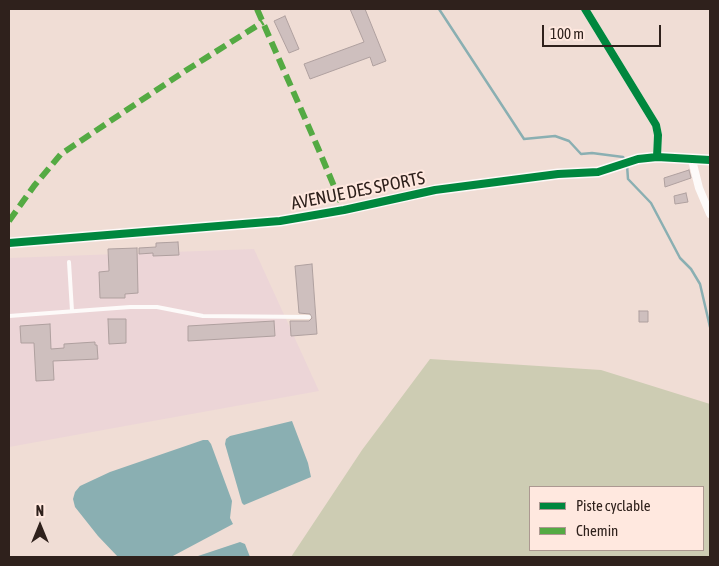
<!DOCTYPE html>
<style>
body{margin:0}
#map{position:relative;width:719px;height:566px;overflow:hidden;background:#f0ddd5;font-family:"Asap Condensed",sans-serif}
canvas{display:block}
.frame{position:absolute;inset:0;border:10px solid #2f211c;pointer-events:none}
.legend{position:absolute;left:529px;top:486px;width:175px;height:65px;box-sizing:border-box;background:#ffe8df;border:1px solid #ac9891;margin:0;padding:6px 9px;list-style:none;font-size:15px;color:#2f211c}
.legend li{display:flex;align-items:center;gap:10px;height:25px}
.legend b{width:25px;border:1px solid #ac9891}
.north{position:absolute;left:15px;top:501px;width:50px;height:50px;-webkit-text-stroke:4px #ffe8df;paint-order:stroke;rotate:0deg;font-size:14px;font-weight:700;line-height:20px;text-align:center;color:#2f211c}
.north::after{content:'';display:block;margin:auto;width:18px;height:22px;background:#2f211c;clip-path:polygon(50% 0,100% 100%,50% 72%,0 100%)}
.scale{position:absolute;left:542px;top:25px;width:119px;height:22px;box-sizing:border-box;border:2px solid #2f211c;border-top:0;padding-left:6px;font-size:15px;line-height:18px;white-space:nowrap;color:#2f211c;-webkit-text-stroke:4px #ffe8df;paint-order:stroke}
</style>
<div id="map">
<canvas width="719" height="566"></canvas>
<div class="frame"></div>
<ul class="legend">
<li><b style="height:6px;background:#00873e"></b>Piste cyclable</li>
<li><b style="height:6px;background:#54aa43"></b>Chemin</li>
</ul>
<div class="north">N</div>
<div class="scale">100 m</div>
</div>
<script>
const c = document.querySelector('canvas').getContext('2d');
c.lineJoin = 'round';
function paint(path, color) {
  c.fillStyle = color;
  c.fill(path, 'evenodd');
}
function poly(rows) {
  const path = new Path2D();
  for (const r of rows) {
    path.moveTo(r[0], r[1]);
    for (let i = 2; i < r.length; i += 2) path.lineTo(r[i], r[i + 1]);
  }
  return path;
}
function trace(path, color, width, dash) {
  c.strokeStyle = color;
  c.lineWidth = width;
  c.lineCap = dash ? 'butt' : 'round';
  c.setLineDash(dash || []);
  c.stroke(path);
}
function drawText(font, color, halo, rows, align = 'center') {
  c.font = font + ' "Asap Condensed",sans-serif';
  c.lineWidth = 4;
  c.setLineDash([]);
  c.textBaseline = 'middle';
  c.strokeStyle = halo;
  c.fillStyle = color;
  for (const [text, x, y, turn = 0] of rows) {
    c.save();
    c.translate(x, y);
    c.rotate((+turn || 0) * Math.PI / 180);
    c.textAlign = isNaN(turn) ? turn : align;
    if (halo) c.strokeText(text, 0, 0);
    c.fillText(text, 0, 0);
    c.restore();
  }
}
const industrial = poly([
 [254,249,319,391,9,447,9,258]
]);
const green = poly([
 [430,359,601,370,710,404,710,557,291,557,362,450],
 [530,487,703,487,703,550,530,550]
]);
const water = poly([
 [292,421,308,463,311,477,244,505,242,503,225,444,226,439,230,436],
 [203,440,208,440,211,444,232,501,230,518,233,524,171,557,118,557,98,536,75,507,73,499,75,492,80,486,110,472],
 [240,542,245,544,250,557,195,557]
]);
const stream = poly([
 [439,9,524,139,555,136,569,141,581,154,592,153,623,157,625,160],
 [627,165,628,179,651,203,680,258,691,269,700,284,710,327]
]);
const building = poly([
 [350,9,365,9,386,61,373,66,370,57,310,79,304,64,364,42,350,9],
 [285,16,299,49,289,53,274,21,285,16],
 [689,170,691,178,665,187,664,178,689,170],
 [686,193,688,202,675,204,674,196,686,193],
 [178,242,179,255,153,256,153,253,139,254,139,248,156,247,156,243,178,242],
 [137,248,138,293,125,294,125,298,100,298,99,272,109,271,108,249,137,248],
 [312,264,317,334,291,336,290,321,309,321,312,318,310,314,299,313,295,266,312,264],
 [639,311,648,311,648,322,639,322,639,311],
 [108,319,126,319,126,343,109,344,108,319],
 [274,321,275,336,188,341,188,326,274,321],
 [50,324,51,349,64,348,64,344,95,342,95,345,97,345,98,359,53,361,54,380,36,381,34,343,21,343,20,326,50,324]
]);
const lane = poly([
 [69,262,72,311],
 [9,316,130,307,157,307,203,316,309,317]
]);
const street = poly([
 [585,9,656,125,658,135,657,157],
 [692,160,699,188,710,214]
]);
const secondary = poly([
 [9,243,280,221,344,210,435,190,558,174,598,172,638,159,657,157,710,160]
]);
const quiet = poly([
 [257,9,318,148,344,210],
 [9,221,34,186,61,154,185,71,263,22]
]);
const cycleway = poly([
 [585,9,656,125,658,135,657,157],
 [9,243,280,221,344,210,435,190,558,174,598,172,638,159,657,157,710,160]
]);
const streetNames = [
 ["AVENUE DES SPORTS",358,191,-11]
];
paint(industrial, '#ecd5d7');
paint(green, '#cdccb3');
paint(water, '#8aafb2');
trace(stream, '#8aafb2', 2.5);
paint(building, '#cebfbe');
trace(building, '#afa09f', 1);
trace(lane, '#fdfaf9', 4);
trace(street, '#fdfaf9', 8);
trace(secondary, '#fdfaf9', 11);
trace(quiet, '#54aa43', 6, [12, 6]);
trace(cycleway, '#00873e', 8);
drawText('18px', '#2f211c', '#ffe8df', streetNames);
</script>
